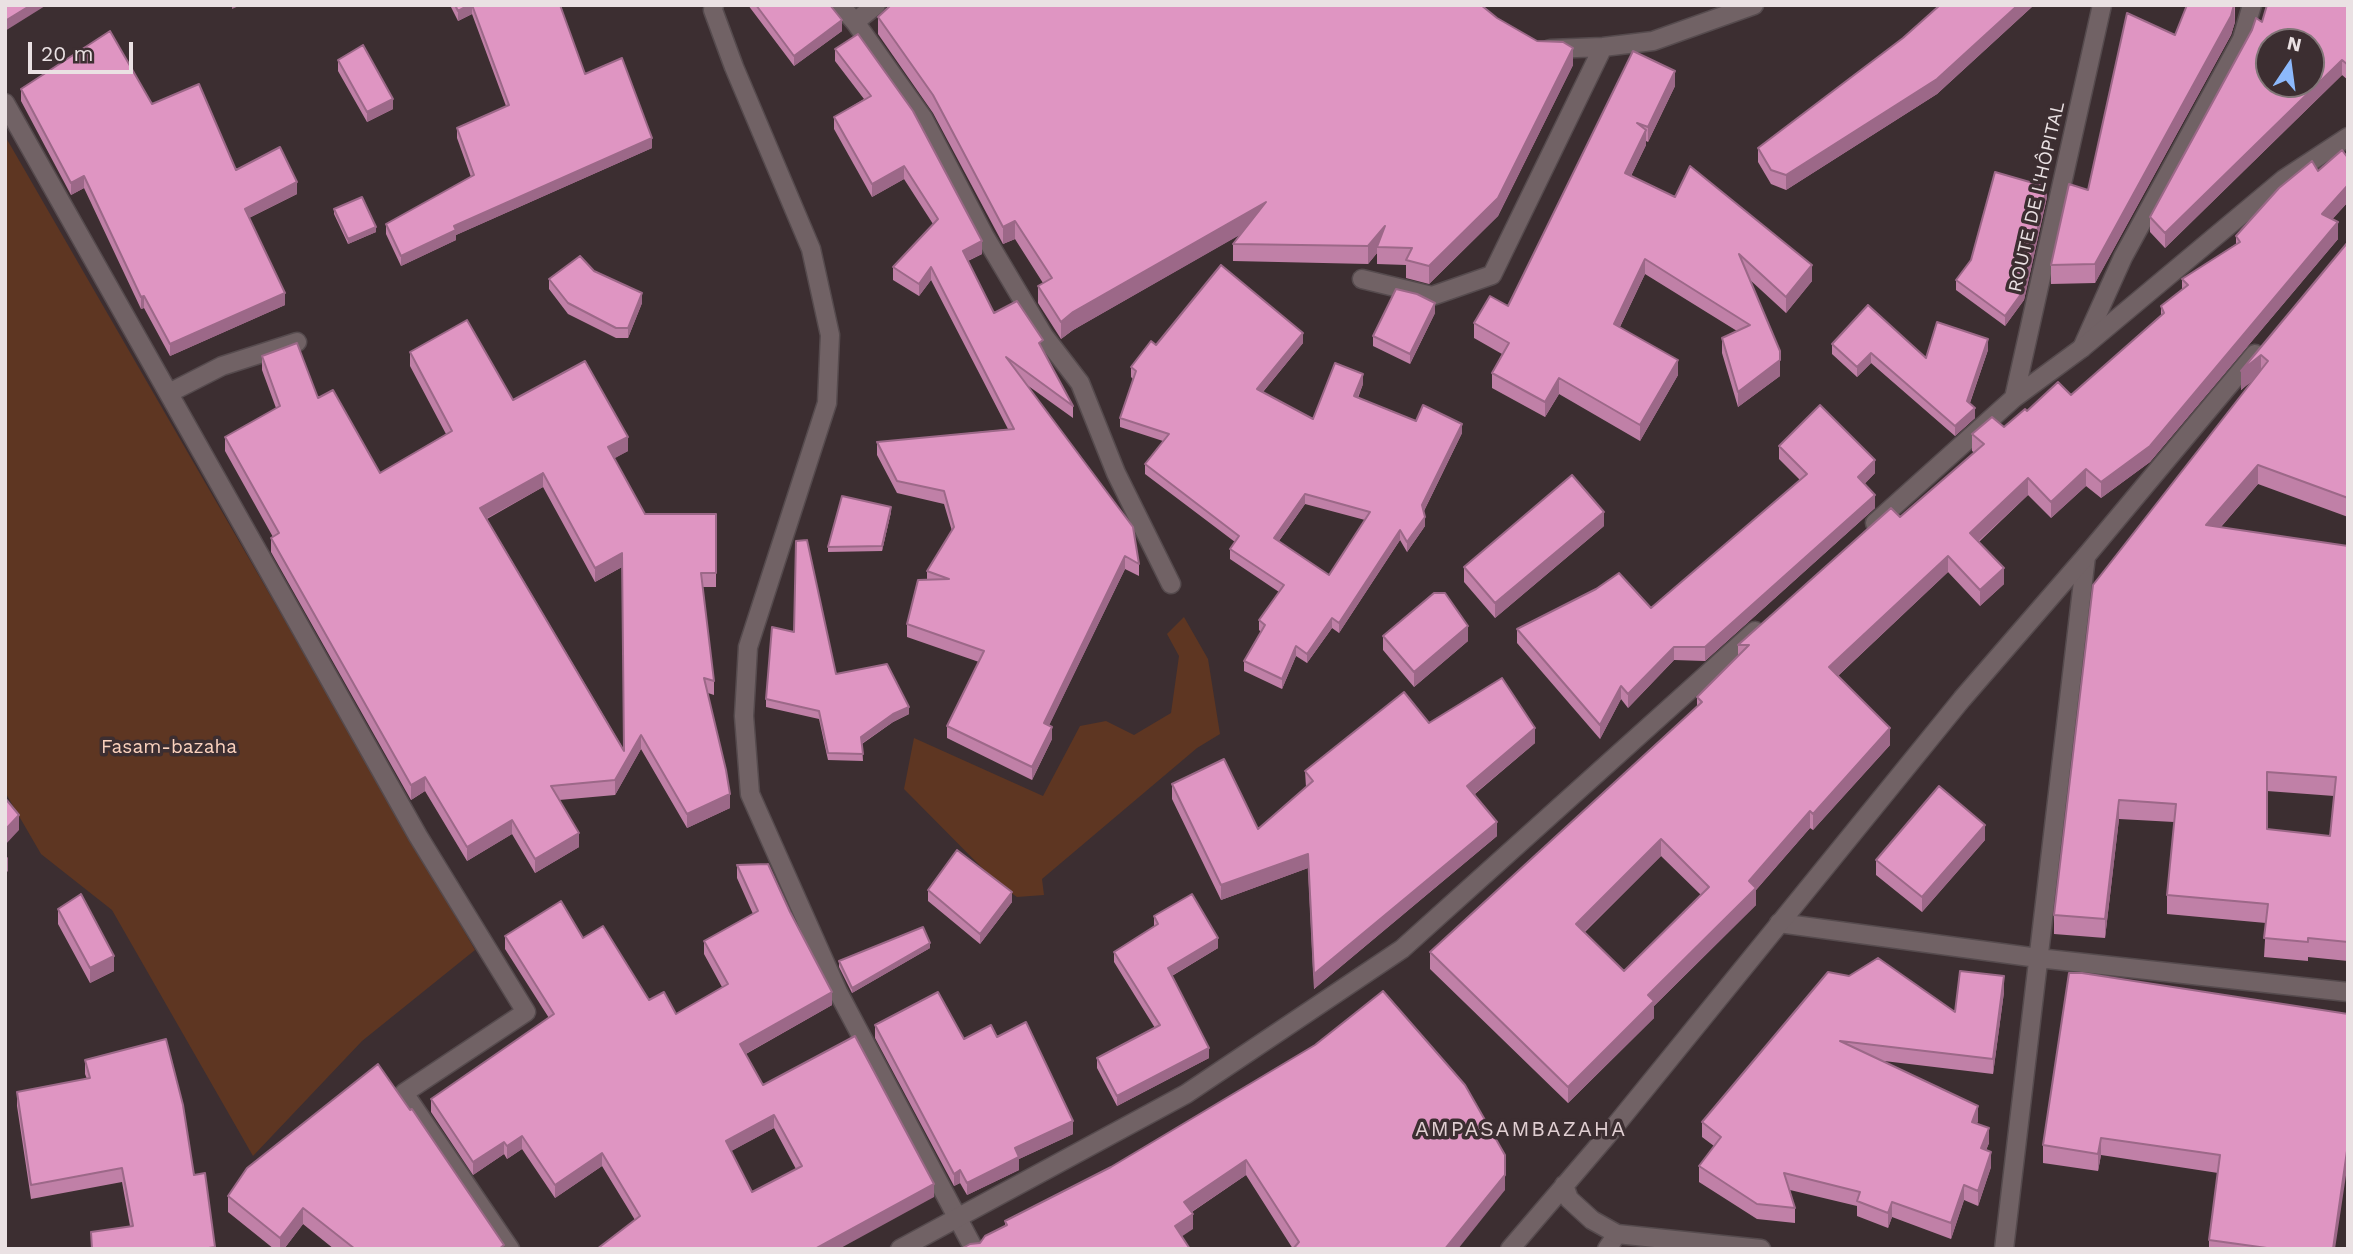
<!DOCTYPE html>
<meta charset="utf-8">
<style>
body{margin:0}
#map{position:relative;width:2353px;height:1254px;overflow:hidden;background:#3c2e31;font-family:"Work Sans",sans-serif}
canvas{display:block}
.frame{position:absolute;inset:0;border:7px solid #eae1e3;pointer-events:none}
.north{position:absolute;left:2255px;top:28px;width:70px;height:70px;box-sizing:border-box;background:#3c2e31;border:2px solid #827678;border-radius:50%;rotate:13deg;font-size:19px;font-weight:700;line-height:28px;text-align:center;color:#eae1e3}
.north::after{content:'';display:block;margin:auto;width:24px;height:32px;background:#8cb9fc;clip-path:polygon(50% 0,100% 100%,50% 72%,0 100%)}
.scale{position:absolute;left:28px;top:42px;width:105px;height:32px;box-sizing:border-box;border:4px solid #eae1e3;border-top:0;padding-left:9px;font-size:21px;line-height:24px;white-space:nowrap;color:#eae1e3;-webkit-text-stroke:5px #3c2e31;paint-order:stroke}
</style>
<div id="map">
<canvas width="2353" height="1254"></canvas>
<div class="frame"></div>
<div class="north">N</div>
<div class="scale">20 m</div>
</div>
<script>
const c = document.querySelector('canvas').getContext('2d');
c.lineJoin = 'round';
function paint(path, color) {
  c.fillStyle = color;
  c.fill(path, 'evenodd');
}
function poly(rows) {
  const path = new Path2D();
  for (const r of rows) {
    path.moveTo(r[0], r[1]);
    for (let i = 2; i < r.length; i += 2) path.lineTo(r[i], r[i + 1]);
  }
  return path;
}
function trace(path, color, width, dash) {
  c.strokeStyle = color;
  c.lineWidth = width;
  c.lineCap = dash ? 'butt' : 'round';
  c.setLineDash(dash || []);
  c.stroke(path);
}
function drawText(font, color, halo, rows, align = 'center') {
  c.font = font + ' "Work Sans",sans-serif';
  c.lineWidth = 7;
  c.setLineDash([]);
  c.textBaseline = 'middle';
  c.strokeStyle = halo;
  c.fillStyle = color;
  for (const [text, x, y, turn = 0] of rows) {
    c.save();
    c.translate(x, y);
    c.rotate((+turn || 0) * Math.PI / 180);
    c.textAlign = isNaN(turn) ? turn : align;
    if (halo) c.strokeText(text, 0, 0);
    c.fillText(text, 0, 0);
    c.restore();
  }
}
const green = poly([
 [5,136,475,950,362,1041,253,1156,112,910,41,854,5,792],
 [1184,617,1208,659,1220,734,1197,748,1042,879,1044,895,1017,897,997,883,904,789,914,738,1043,796,1080,726,1106,721,1134,735,1171,713,1179,656,1167,634]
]);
const pedestrian = poly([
 [2082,348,2123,257,2242,39,2252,5]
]);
const minor = poly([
 [714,5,713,10,734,67,811,249,830,335,827,403,748,647,744,716,750,794,838,992,974,1249],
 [840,5,855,22,923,118,984,235,1044,336,1080,383,1116,473,1171,584],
 [855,22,876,5],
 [1550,49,1603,47,1653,41,1754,5],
 [5,103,418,836,526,1012,404,1093,510,1249],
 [1362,279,1432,296,1492,275,1603,47],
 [169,393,222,366,297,342],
 [1779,923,2038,958,2348,992],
 [1607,1249,1617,1234],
 [2004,1249,2086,556]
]);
const tertiary = poly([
 [2014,398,2102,5],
 [1875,523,2014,398,2082,348,2284,179,2348,137],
 [1564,1185,1569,1199,1592,1220,1617,1234,1761,1249],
 [900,1249,1186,1094,1402,949,1755,631],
 [1510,1249,1606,1137,1962,699,2086,556,2255,354]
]);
const wall = poly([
 [450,5,560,5,585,74,652,148,456,235,456,240,401,266,386,234,386,224,471,177,457,138,457,128,506,106,472,14,458,21],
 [748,5,830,5,842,31,794,66],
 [1940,5,2034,5,1937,94,1786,190,1771,184,1758,162,1758,148,1903,38],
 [2235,5,2235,22,2231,35,2095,283,2051,284,2051,265,2175,35],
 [2348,5,2348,80,2342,75,2165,248,2150,232,2150,217],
 [878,17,1497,18,1573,65,1498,216,1429,284,1406,278,1406,265,1377,264,1377,253,1368,264,1233,261,1233,244,1239,235,1073,330,1061,339,1038,303,1038,286,1043,283,1015,239,1003,244,933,113,878,34],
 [858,34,982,254,968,261,994,313,1043,350,1073,406,1073,418,1027,385,1139,564,1139,576,1125,569,1049,725,1052,739,1032,780,947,738,947,726,979,662,907,637,907,624,927,579,927,571,952,531,944,504,897,493,877,455,877,442,1008,429,931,280,919,296,893,280,893,267,933,224,904,179,872,197,834,129,834,117,864,99,835,61,835,49],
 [1633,51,1675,86,1648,142,1646,141,1646,145,1631,176,1812,281,1786,313,1749,279,1780,376,1738,407,1722,353,1722,338,1737,331,1645,274,1620,327,1678,375,1640,441,1559,394,1545,417,1492,388,1492,373,1502,354,1474,338,1474,323,1508,306],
 [338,60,393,109,367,122,338,71],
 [21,89,152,104,236,170,297,194,249,218,285,305,170,356,144,308,141,309,84,188,71,195,21,101],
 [2348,158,2348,202,2332,219,2338,239,2150,462,2101,498,2086,486,2051,518,2028,495,1979,542,2004,584,1980,606,1948,572,1838,676,1890,745,1813,830,1810,828,1756,890,1756,905,1654,1006,1654,1018,1568,1103,1430,969,1430,952,1697,707,1697,697,1738,656,1738,645,1900,517,1975,453,1972,451,1972,434,2004,427,2027,411,2071,395,2161,315,2161,306,2182,290,2182,279,2236,244,2236,236,2318,171],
 [1661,856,1701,895,1624,971,1585,932],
 [2047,197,2024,300,2005,326,1956,290,1956,280],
 [334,209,376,232,348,244,334,214],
 [2348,242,2348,517,2258,484,2221,527,2348,546,2348,961,2308,957,2308,961,2264,957,2266,923,2167,914,2167,895,2174,822,2119,819,2105,938,2054,934,2054,915,2253,380,2241,390,2241,371],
 [2267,791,2334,796,2330,836,2267,829],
 [594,271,642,303,628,338,616,338,568,314,549,289,549,279],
 [1435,313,1410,364,1373,346,1373,336],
 [1303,343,1263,392,1313,419,1363,384,1358,398,1416,421,1462,433,1424,511,1425,526,1407,552,1400,540,1339,633,1332,628,1307,663,1296,656,1282,689,1244,671,1244,661,1261,632,1259,630,1259,620,1279,592,1230,559,1230,549,1235,542,1145,474,1145,464,1163,441,1120,427,1120,418,1133,379,1131,377,1131,367,1156,345],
 [1305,504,1365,520,1329,575,1279,541],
 [1832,344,1926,358,1988,350,1970,403,1975,418,1955,436,1871,363,1857,377,1832,354],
 [410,352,513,400,628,451,614,458,645,514,716,514,716,587,703,587,714,681,714,695,708,693,730,808,687,828,641,749,615,795,559,800,579,847,535,873,512,834,467,861,425,791,411,800,271,552,271,538,273,537,225,451,225,437,276,408,262,370,262,356,318,398,380,473,446,434,410,366],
 [543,487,595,582,622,567,624,750,487,519],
 [1779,446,1875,473,1864,484,1875,508,1705,661,1674,660,1628,708,1621,699,1600,739,1517,643,1517,629,1651,608,1800,480,1779,459],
 [891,512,882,551,828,552,828,547],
 [1604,526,1495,618,1464,582,1464,567],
 [1383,636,1468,641,1414,687,1383,650],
 [836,674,909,714,893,722,862,744,863,761,828,760,819,719,766,707,766,699],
 [1429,723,1535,743,1475,794,1497,836,1314,989,1308,868,1221,900,1172,799,1172,784,1258,829,1306,787,1305,771],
 [1985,840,1922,912,1876,875,1876,860],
 [737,865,832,1005,746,1054,763,1085,934,1197,635,1220,602,1166,555,1198,522,1149,507,1159,504,1154,473,1175,431,1112,431,1099,549,1018,505,949,505,936,583,938,649,1000,676,1014,722,987,704,954,704,941,753,914,737,878],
 [774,1128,796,1169,752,1192,731,1151],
 [928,890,1012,902,980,944,928,901],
 [58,909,114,971,90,983,58,924],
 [1154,916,1218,948,1172,976,1209,1058,1117,1106,1097,1068,1097,1058,1155,1028,1114,962,1114,952,1154,927],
 [930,948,852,993,839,967,839,961],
 [2069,973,2335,1249,2209,1249,2209,1240,2218,1173,2101,1155,2098,1171,2043,1163,2043,1145],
 [1849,976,1955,1012,2004,992,1993,1074,1884,1061,1978,1121,1977,1123,1989,1143,1986,1150,1991,1167,1978,1206,1964,1200,1951,1239,1892,1217,1888,1228,1857,1216,1857,1206,1790,1190,1795,1208,1795,1223,1757,1219,1699,1182,1699,1166,1714,1146,1702,1137,1702,1122],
 [875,1025,964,1039,997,1037,1073,1134,1019,1159,1019,1170,967,1195,960,1183,954,1186,875,1038],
 [1315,1045,1505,1190,1293,1249,1246,1175,1192,1212,1193,1229,980,1243,1005,1226,1005,1221,1111,1167],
 [85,1060,194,1175,205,1173,215,1249,91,1249,91,1232,130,1226,122,1182,31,1199,17,1106,17,1092,87,1079,85,1074],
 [247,1168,504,1249,334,1249,303,1224,284,1249,274,1249,228,1212,228,1196]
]);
const shadedWall = poly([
 [31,5,45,6,5,31,5,21],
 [232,5,241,5,232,9],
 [469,5,472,5,472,14,458,21,458,11],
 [2018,5,2034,5,1937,94,1786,190,1786,175],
 [2234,5,2235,22,2231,35,2095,283,2095,264],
 [842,20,842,31,794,66,794,56],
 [1573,48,1573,65,1498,216,1429,284,1429,266],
 [2342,60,2342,75,2165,248,2165,233],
 [1675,71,1675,86,1648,142,1648,127],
 [393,99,393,109,367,122,367,112],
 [1646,130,1646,145,1625,188,1625,173],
 [652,138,652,148,456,235,456,240,401,266,401,256,454,226],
 [904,166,904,179,872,197,872,184],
 [84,176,84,188,71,195,71,183],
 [297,182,297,194,245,220,245,209],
 [2348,185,2348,202,2322,231,2322,214],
 [2047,187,2047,197,2024,300,2005,326,2005,316],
 [1266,202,1266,220,1073,330,1061,339,1061,322,1073,312],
 [1015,221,1015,239,1003,244,1003,227],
 [2338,222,2338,239,2150,462,2101,498,2101,482],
 [1385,226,1377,247,1377,253,1368,264,1368,246],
 [376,227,376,232,348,244,348,239],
 [982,241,982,254,963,263,963,251],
 [1645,259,1645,274,1614,339,1614,324],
 [1812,265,1812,281,1786,313,1786,297],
 [931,267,931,280,919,296,919,284],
 [285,293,285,305,170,356,170,344],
 [642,293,642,303,628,338,628,328],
 [144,296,144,308,141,309,141,297],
 [1435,303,1435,313,1410,364,1410,354],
 [1303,333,1303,343,1257,399,1257,389],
 [1988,339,1988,350,1967,411,1967,401],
 [1871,353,1871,363,1857,377,1857,367],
 [2261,355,2261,373,2241,390,2241,371],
 [1678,360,1678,375,1640,441,1640,425],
 [1780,360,1780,376,1738,407,1738,392],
 [1363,374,1363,384,1354,406,1354,396],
 [1559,378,1559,394,1545,417,1545,402],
 [1975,408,1975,418,1955,436,1955,426],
 [1462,424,1462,433,1422,515,1422,505],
 [628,437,628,451,608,462,608,447],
 [1875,460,1875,473,1858,491,1858,477],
 [2258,465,2258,484,2206,544,2206,525],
 [2086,469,2086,486,2051,518,2051,502],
 [543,473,543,487,480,522,480,508],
 [2028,478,2028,495,1970,549,1970,533],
 [1305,494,1305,504,1274,548,1274,538],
 [1875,495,1875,508,1705,661,1705,647],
 [891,507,891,512,882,551,882,546],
 [1604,512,1604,526,1495,618,1495,603],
 [1425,517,1425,526,1407,552,1407,542],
 [1400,530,1400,540,1339,633,1339,623],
 [622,553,622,567,595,582,595,568],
 [1125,556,1125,569,1044,736,1044,723],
 [1948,556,1948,572,1829,684,1829,667],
 [2004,568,2004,584,1980,606,1980,590],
 [1332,618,1332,628,1307,663,1307,654],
 [1468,626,1468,641,1414,687,1414,672],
 [1296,646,1296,656,1282,689,1282,679],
 [1674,647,1674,660,1628,708,1628,694],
 [1621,686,1621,699,1600,739,1600,725],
 [909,707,909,714,893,722,861,744,861,737,893,714],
 [1052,727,1052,739,1032,780,1032,767],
 [1535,728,1535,743,1467,800,1467,786],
 [1890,728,1890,745,1813,830,1813,814],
 [641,735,641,749,615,795,615,780],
 [425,777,425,791,411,800,411,785],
 [730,794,730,808,687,828,687,814],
 [2119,800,2119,819,2105,938,2105,919],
 [1810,811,1810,828,1756,890,1756,905,1654,1006,1654,1018,1568,1103,1568,1087],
 [19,815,19,830,5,845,5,830],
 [512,820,512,834,467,861,467,847],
 [1497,822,1497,836,1314,989,1314,974],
 [1985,825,1985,840,1922,912,1922,897],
 [579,833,579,847,535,873,535,859],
 [1661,839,1661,856,1576,940,1576,924],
 [1308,854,1308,868,1221,900,1221,885],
 [8,857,8,871,5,874,5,859],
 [1012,892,1012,902,980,944,980,934],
 [1218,938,1218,948,1168,978,1168,968],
 [930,943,930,948,852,993,852,988],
 [114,956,114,971,90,983,90,968],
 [2004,976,2004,992,1993,1074,1993,1059],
 [832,992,832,1005,740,1057,740,1044],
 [1209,1048,1209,1058,1117,1106,1117,1096],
 [1978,1106,1978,1121,1972,1137,1972,1122],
 [774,1115,774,1128,726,1154,726,1141],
 [1073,1121,1073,1134,1019,1159,1019,1170,967,1195,967,1183,1015,1148],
 [1989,1128,1989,1143,1981,1163,1981,1148],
 [522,1136,522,1149,507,1159,507,1146],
 [2101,1138,2101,1155,2098,1171,2098,1154],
 [504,1142,504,1154,473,1175,473,1162],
 [2348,1144,2348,1162,2335,1249,2333,1249],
 [1991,1152,1991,1167,1978,1206,1978,1191],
 [602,1153,602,1166,555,1198,555,1185],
 [1505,1155,1505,1190,1458,1249,1445,1249],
 [1246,1160,1246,1175,1184,1217,1184,1202],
 [960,1170,960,1183,954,1186,954,1174],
 [934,1184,934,1197,839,1249,815,1249],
 [1964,1185,1964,1200,1951,1239,1951,1223],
 [1892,1202,1892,1217,1888,1228,1888,1213],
 [303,1208,303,1224,284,1249,280,1249,280,1238],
 [1193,1214,1193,1229,1175,1241,1175,1226]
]);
const building = poly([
 [5,5,31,5,5,21,5,5],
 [455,5,469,5,458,11,455,5],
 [472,5,560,5,585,74,622,58,652,138,454,226,456,230,401,256,386,224,474,175,457,128,509,105,472,5],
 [756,5,830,5,842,20,794,56,756,5],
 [891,5,1481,5,1497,18,1537,41,1563,42,1573,48,1498,198,1429,266,1406,260,1412,248,1377,247,1385,226,1368,246,1233,244,1266,202,1073,312,1061,322,1038,286,1052,278,1015,221,1003,227,933,95,878,17,891,5],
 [1940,5,2018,5,1937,79,1786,175,1771,170,1758,148,1903,38,1940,5],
 [2187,5,2234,5,2231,16,2095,264,2051,265,2069,184,2088,190,2127,13,2175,35,2187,5],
 [2267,5,2348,5,2348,65,2342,60,2165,233,2150,217,2252,30,2256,18,2262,22,2267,5],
 [2269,42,2311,42,2311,84,2269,84,2269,42],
 [110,31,152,104,199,84,236,170,280,147,297,182,245,209,285,293,170,344,144,296,141,297,84,176,71,183,21,89,110,31],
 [858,34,913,111,982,241,963,251,994,313,1017,301,1043,340,1039,343,1073,406,1006,357,1133,527,1139,564,1125,556,1044,723,1052,727,1032,767,947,726,984,651,907,624,918,580,949,579,927,571,954,527,944,491,897,481,877,442,1014,429,931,267,919,284,893,267,938,219,904,166,872,184,834,117,871,96,835,49,858,34],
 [363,45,393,99,367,112,338,60,363,45],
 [1633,51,1675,71,1648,127,1637,123,1646,130,1625,173,1675,197,1690,166,1812,265,1786,297,1739,254,1780,351,1780,360,1738,392,1722,338,1750,325,1645,259,1614,324,1678,360,1640,425,1559,378,1545,402,1492,373,1509,343,1474,323,1490,296,1508,306,1633,51],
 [2342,150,2348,158,2348,185,2322,214,2338,222,2150,446,2101,482,2086,469,2051,502,2028,478,1970,533,2004,568,1980,590,1948,556,1829,667,1890,728,1813,814,1810,811,1749,881,1756,888,1648,995,1654,1001,1568,1087,1430,952,1702,702,1697,697,1749,645,1738,645,1891,508,1900,517,1984,444,1972,434,1992,417,2004,427,2025,409,2027,411,2058,382,2071,395,2164,313,2161,306,2188,285,2182,279,2240,242,2236,236,2279,188,2312,161,2318,171,2342,150],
 [1661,839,1709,887,1624,971,1576,924,1661,839],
 [1995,172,2047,187,2024,290,2005,316,1956,280,1971,260,1995,172],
 [362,197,376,227,348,239,334,209,362,197],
 [2348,242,2348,498,2258,465,2206,525,2348,546,2348,942,2308,938,2308,942,2264,938,2268,904,2167,895,2176,804,2119,800,2105,919,2054,915,2093,585,2268,361,2261,355,2241,371,2348,242],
 [2267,772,2336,777,2330,836,2267,829,2267,772],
 [580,256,594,271,642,293,628,328,616,328,568,303,549,279,580,256],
 [1221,265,1303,333,1257,389,1313,419,1335,363,1363,374,1354,396,1416,421,1423,405,1462,424,1422,505,1425,517,1407,542,1400,530,1339,623,1332,618,1307,654,1296,646,1282,679,1244,661,1265,625,1259,620,1284,585,1230,549,1239,536,1145,464,1169,434,1120,418,1136,371,1131,367,1151,341,1156,345,1221,265],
 [1305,494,1370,512,1329,575,1274,538,1305,494],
 [1396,289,1417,294,1435,303,1410,354,1373,336,1396,289],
 [1868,305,1926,358,1937,322,1988,339,1967,401,1975,408,1955,426,1871,353,1857,367,1832,344,1868,305],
 [467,320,513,400,585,361,628,437,608,447,645,514,716,514,716,573,701,573,714,681,704,678,726,770,730,794,687,814,641,735,615,780,551,786,579,833,535,859,512,820,467,847,425,777,411,785,271,538,279,533,225,437,280,406,262,356,297,343,318,398,333,390,380,473,452,431,410,352,467,320],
 [543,473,595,568,622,553,624,751,480,508,543,473],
 [1820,405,1875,460,1858,477,1875,495,1705,647,1674,647,1628,694,1621,686,1600,725,1517,629,1596,589,1619,573,1651,608,1807,474,1779,446,1820,405],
 [1572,475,1604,512,1495,603,1464,567,1572,475],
 [842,496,891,507,882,546,828,547,842,496],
 [807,540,836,674,887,664,909,707,893,714,861,737,863,754,828,753,819,711,766,699,772,627,794,632,796,541,807,540],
 [1434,593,1445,593,1468,626,1414,672,1383,636,1434,593],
 [1502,678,1535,728,1467,786,1497,822,1314,974,1308,854,1221,885,1172,784,1224,759,1258,829,1313,781,1305,771,1404,692,1429,723,1502,678],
 [1939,786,1985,825,1922,897,1876,860,1939,786],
 [5,798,19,815,5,830,5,798],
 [957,850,1012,892,980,934,928,890,957,850],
 [768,864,790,912,832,992,740,1044,763,1085,855,1036,934,1184,815,1249,597,1249,640,1216,602,1153,555,1185,522,1136,507,1146,504,1142,473,1162,431,1099,554,1014,505,936,561,901,583,938,603,926,649,1000,664,992,676,1014,728,984,704,941,758,911,737,865,768,864],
 [774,1115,802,1166,752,1192,726,1141,774,1115],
 [81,894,114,956,90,968,58,909,81,894],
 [1192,894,1218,938,1168,968,1209,1048,1117,1096,1097,1058,1160,1025,1114,952,1158,924,1154,916,1192,894],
 [923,927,930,943,852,988,839,961,923,927],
 [1878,958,1955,1012,1960,971,2004,976,1993,1059,1840,1041,1978,1106,1972,1122,1989,1128,1981,1148,1991,1152,1978,1191,1964,1185,1951,1223,1892,1202,1888,1213,1857,1201,1860,1192,1784,1173,1795,1208,1757,1204,1699,1166,1721,1137,1702,1122,1828,972,1849,976,1878,958],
 [2069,973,2082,973,2348,1014,2348,1144,2333,1249,2274,1249,2209,1240,2220,1155,2101,1138,2098,1154,2043,1145,2069,973],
 [1383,991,1465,1085,1505,1155,1505,1175,1445,1249,1293,1249,1299,1242,1246,1160,1184,1202,1193,1214,1175,1226,1190,1249,961,1249,970,1244,980,1243,985,1236,1007,1225,1005,1221,1111,1167,1315,1045,1383,991],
 [938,992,964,1039,991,1025,997,1037,1026,1022,1073,1121,1015,1148,1019,1157,967,1183,960,1170,954,1174,875,1025,938,992],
 [166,1039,183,1105,194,1175,205,1173,215,1247,202,1249,92,1249,91,1232,133,1226,122,1168,31,1185,17,1092,90,1078,85,1060,166,1039],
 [378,1064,410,1110,412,1109,504,1245,499,1249,355,1249,303,1208,280,1238,228,1196,247,1168,378,1064]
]);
const streetNames = [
 ["ROUTE DE L'HÔPITAL",2037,197,-77]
];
const parkNames = [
 ["Fasam-bazaha",169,747]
];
const neighbourhoodNames = [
 ["AMPASAMBAZAHA",1521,1130]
];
paint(green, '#5e3622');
trace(pedestrian, '#564b4e', 21);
trace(minor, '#564b4e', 21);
trace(tertiary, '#564b4e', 21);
trace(pedestrian, '#716265', 18);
trace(minor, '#716265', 18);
trace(tertiary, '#716265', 18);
paint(wall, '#c080a7');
paint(shadedWall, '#9c6888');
paint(building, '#df95c2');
trace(building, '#9c6888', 2);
drawText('19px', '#eae1e3', '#3c2e31', streetNames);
drawText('19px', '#fbd2be', '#3c2e31', parkNames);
c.letterSpacing = '2px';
drawText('21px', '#e1cfd2', '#3c2e31', neighbourhoodNames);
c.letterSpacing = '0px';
</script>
